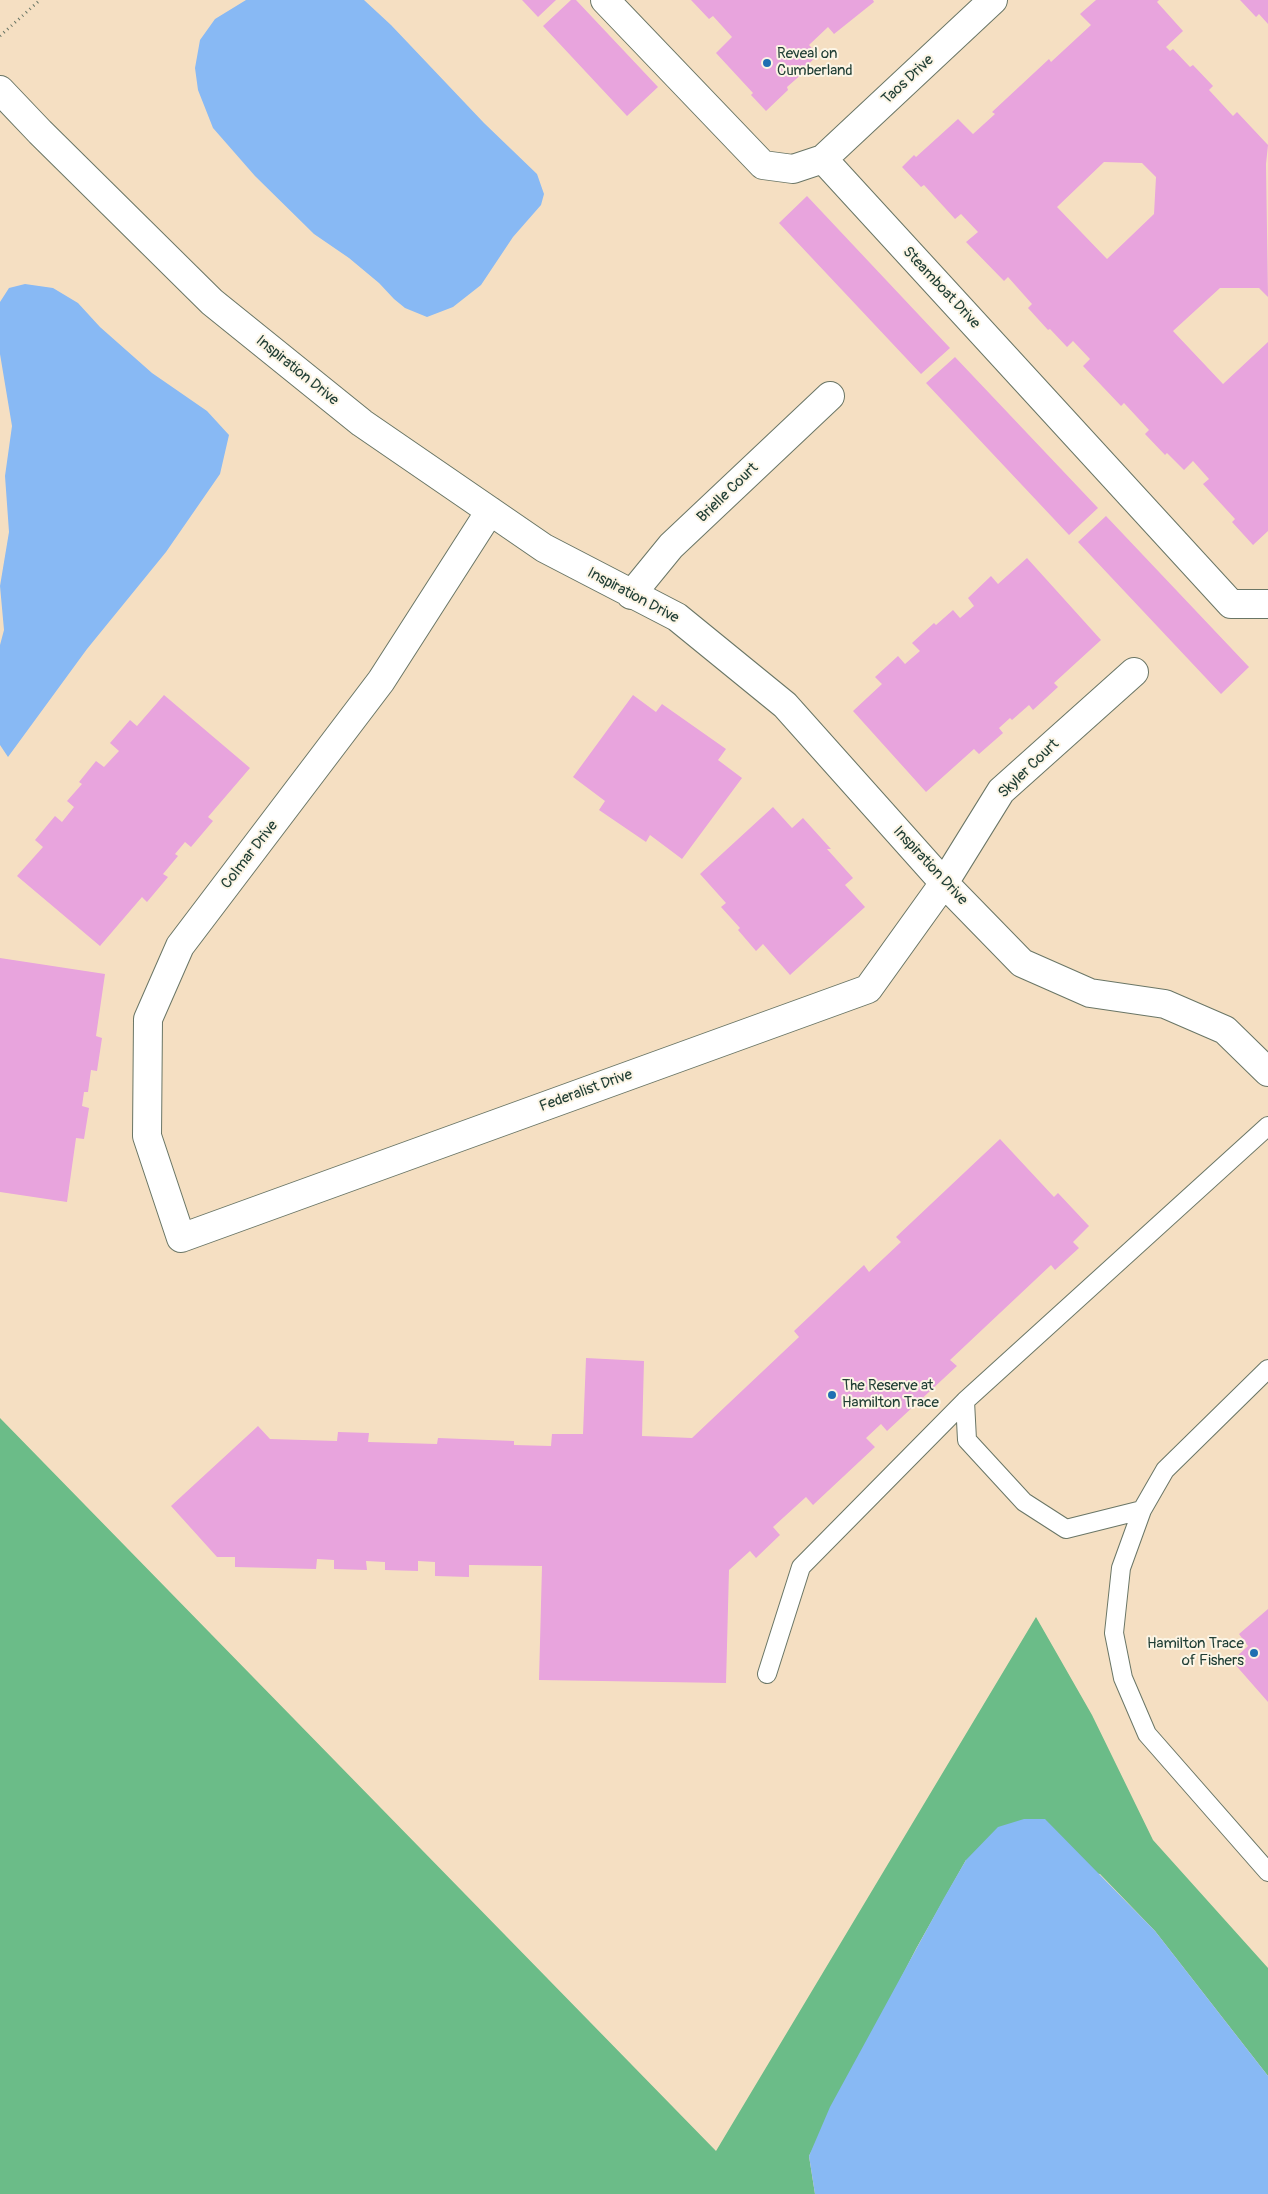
<!DOCTYPE html>
<style>
body{margin:0}
canvas{display:block;background:#f5dfc2}
</style>
<canvas width="1268" height="2194"></canvas>
<script>
const c = document.querySelector('canvas').getContext('2d');
c.lineJoin = 'round';
function paint(path, color) {
  c.fillStyle = color;
  c.fill(path, 'evenodd');
}
function poly(rows) {
  const path = new Path2D();
  for (const r of rows) {
    path.moveTo(r[0], r[1]);
    for (let i = 2; i < r.length; i += 2) path.lineTo(r[i], r[i + 1]);
  }
  return path;
}
function trace(path, color, width, dash) {
  c.strokeStyle = color;
  c.lineWidth = width;
  c.lineCap = dash ? 'butt' : 'round';
  c.setLineDash(dash || []);
  c.stroke(path);
}
function drawText(font, color, halo, rows, align = 'center') {
  c.font = font + ' Pangolin,sans-serif';
  c.lineWidth = 4;
  c.setLineDash([]);
  c.textBaseline = 'middle';
  c.strokeStyle = halo;
  c.fillStyle = color;
  for (const [text, x, y, turn = 0] of rows) {
    c.save();
    c.translate(x, y);
    c.rotate((+turn || 0) * Math.PI / 180);
    c.textAlign = isNaN(turn) ? turn : align;
    if (halo) c.strokeText(text, 0, 0);
    c.fillText(text, 0, 0);
    c.restore();
  }
}
const forest = poly([
 [0,1418,716,2151,1036,1617,1092,1715,1153,1840,1268,1968,1268,2076,1155,1931,1100,1874,966,1860,917,1947,809,2156,815,2194,0,2194]
]);
const water = poly([
 [246,0,364,0,391,25,484,123,537,174,544,194,541,205,513,237,481,285,453,307,427,317,405,308,394,299,379,283,349,258,314,234,255,176,213,128,198,90,195,68,200,40,215,19],
 [25,284,53,288,78,303,100,327,152,373,207,411,229,435,220,474,166,552,87,649,8,757,0,745,0,645,4,630,0,586,9,532,5,476,12,426,0,354,0,302,9,288],
 [1024,1819,1045,1819,1155,1931,1268,2076,1268,2194,815,2194,809,2156,830,2107,944,1898,966,1860,998,1827]
]);
const building = poly([
 [522,0,556,0,538,17],
 [571,0,576,0,658,87,627,116,543,26],
 [691,0,873,0,874,2,834,34,828,27,809,45,818,55,801,71,803,73,787,87,788,90,766,111,751,95,753,93,716,53,732,37,713,16,709,19],
 [1096,0,1159,0,1157,2,1183,31,1166,47,1170,51,1173,49,1190,67,1193,65,1213,86,1209,90,1233,116,1237,112,1268,145,1266,164,1268,297,1259,288,1220,288,1173,331,1223,384,1268,342,1268,531,1253,545,1232,522,1235,519,1203,484,1209,479,1193,461,1184,470,1167,453,1165,455,1145,434,1149,430,1124,403,1121,406,1083,366,1090,359,1073,341,1067,347,1050,329,1048,330,1028,308,1032,304,1008,277,1004,281,966,242,978,232,961,214,955,219,924,185,921,187,902,167,914,155,916,157,958,119,973,134,995,114,992,112,1049,59,1051,62,1091,25,1080,14],
 [1104,162,1142,163,1156,177,1154,214,1107,259,1057,207],
 [1240,0,1268,0,1268,24,1259,14,1256,17],
 [807,196,950,348,921,374,779,223],
 [955,357,1098,508,1069,535,926,383],
 [1106,516,1249,667,1221,694,1078,542],
 [1027,558,1101,640,1054,683,1058,687,1033,710,1029,705,1012,720,1010,718,999,728,1003,733,979,754,974,749,926,792,853,711,882,684,875,677,898,656,905,664,920,651,912,643,934,623,936,625,953,610,960,618,974,606,968,598,991,576,998,584],
 [164,695,250,768,208,817,213,821,191,847,185,842,175,854,178,856,163,874,168,877,147,902,142,897,100,946,17,876,43,847,35,840,55,816,62,822,74,807,67,801,82,784,79,782,96,761,104,767,119,751,110,743,130,720,137,726],
 [633,695,656,712,662,704,726,749,718,760,742,778,682,859,650,835,646,842,599,810,605,801,573,777],
 [773,807,792,828,803,818,831,849,827,849,853,878,845,885,865,907,790,975,763,944,756,951,738,930,740,928,721,907,726,903,700,874],
 [0,958,105,974,96,1036,102,1038,97,1071,91,1070,88,1092,84,1092,82,1106,89,1108,84,1139,76,1138,67,1202,0,1192],
 [1000,1139,1054,1197,1058,1193,1089,1226,1073,1242,1079,1248,1055,1270,1051,1265,950,1360,957,1366,887,1431,881,1424,866,1438,875,1447,813,1505,806,1497,773,1527,780,1535,756,1558,750,1551,729,1570,726,1683,539,1680,542,1566,469,1565,469,1577,435,1576,435,1562,418,1561,418,1571,385,1570,385,1562,366,1561,367,1570,334,1569,334,1560,317,1559,316,1569,235,1567,235,1557,217,1557,171,1506,258,1426,270,1439,337,1441,338,1432,369,1433,368,1442,437,1444,438,1438,514,1441,514,1445,551,1446,552,1434,583,1434,586,1358,644,1361,642,1436,692,1438,799,1337,794,1331,864,1265,869,1272,901,1242,896,1237],
 [1268,1609,1268,1702,1232,1661,1248,1646,1239,1634]
]);
const path = poly([
 [0,36,40,0]
]);
const service = poly([
 [1268,1369,1165,1470,1142,1510,1121,1568,1114,1633,1123,1678,1147,1734,1268,1872],
 [1142,1510,1066,1529,1024,1502,967,1440,965,1401,1268,1126],
 [767,1674,801,1567,965,1401]
]);
const minor = poly([
 [605,0,763,165,793,169,823,159,1231,604,1268,604],
 [0,90,40,132,212,302,362,423,544,548,677,617,785,705,944,883,1022,963,1090,993,1165,1004,1225,1030,1268,1072],
 [823,159,993,0],
 [490,511,381,681,180,946,148,1019,147,1136,181,1238,868,989,944,883,1001,791,1134,672],
 [631,595,671,546,830,396]
]);
const markers = [
 [767,63,5,"#1f6fb2"],
 [832,1395,5,"#1f6fb2"],
 [1254,1653,5,"#1f6fb2"]
];
const poiNames = [
 ["Reveal on",777,54],
 ["Cumberland",777,71],
 ["The Reserve at",842,1386],
 ["Hamilton Trace",842,1403],
 ["Hamilton Trace",1244,1644,"right"],
 ["of Fishers",1244,1661,"right"]
];
const streetNames = [
 ["Taos Drive",908,80,-43],
 ["Steamboat Drive",941,288,47],
 ["Inspiration Drive",297,371,39],
 ["Brielle Court",728,493,-44],
 ["Inspiration Drive",633,596,28],
 ["Skyler Court",1029,769,-44],
 ["Colmar Drive",250,855,-52],
 ["Inspiration Drive",930,866,47],
 ["Federalist Drive",586,1091,-20]
];
paint(forest, '#6bbc88');
paint(water, '#88b9f4');
paint(building, '#e8a4dd');
trace(service, '#6a7666', 20);
trace(minor, '#6a7666', 30);
trace(path, '#6a7666', 3, [1, 4]);
trace(service, '#fff', 18);
trace(minor, '#fff', 28);
for (const [x, y, r, color] of markers) {
  const dot = new Path2D();
  dot.arc(x, y, r, 0, 2 * Math.PI);
  c.fillStyle = color;
  c.fill(dot);
  trace(dot, '#fcf5e5', 2);
}
drawText('15px', '#1f3d34', '#fcf5e5', poiNames, 'left');
drawText('15px', '#1f3d34', '#fcf5e5', streetNames);
</script>
